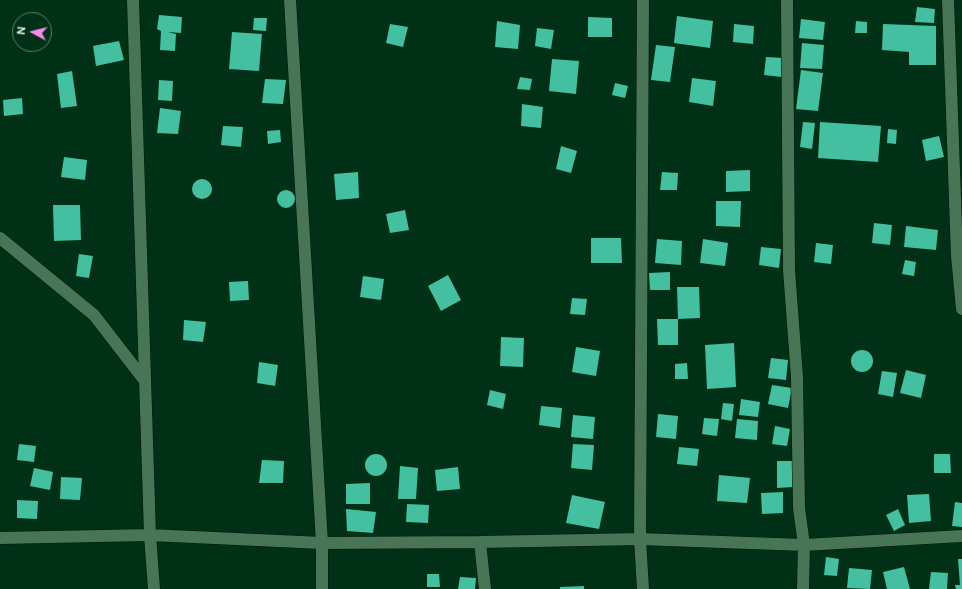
<!DOCTYPE html>
<style>
body{margin:0}
#map{position:relative;width:962px;height:589px;overflow:hidden;background:#003116;font-family:"DM Sans",sans-serif}
canvas{display:block}
.north{position:absolute;left:12px;top:12px;width:40px;height:40px;box-sizing:border-box;background:#003116;border:1px solid #587f68;border-radius:50%;rotate:277deg;font-size:11px;font-weight:700;line-height:16px;text-align:center;color:#dcf5e2}
.north::after{content:'';display:block;margin:auto;width:14px;height:18px;background:#fa87e8;clip-path:polygon(50% 0,100% 100%,50% 72%,0 100%)}
</style>
<div id="map">
<canvas width="962" height="589"></canvas>
<div class="north">N</div>
</div>
<script>
const c = document.querySelector('canvas').getContext('2d');
c.lineJoin = 'round';
function paint(path, color) {
  c.fillStyle = color;
  c.fill(path, 'evenodd');
}
function poly(rows) {
  const path = new Path2D();
  for (const r of rows) {
    if (r.length === 3) {
      path.moveTo(r[0] + r[2], r[1]);
      path.arc(r[0], r[1], r[2], 0, 2 * Math.PI);
      continue;
    }
    path.moveTo(r[0], r[1]);
    for (let i = 2; i < r.length; i += 2) path.lineTo(r[i], r[i + 1]);
  }
  return path;
}
function trace(path, color, width, dash) {
  c.strokeStyle = color;
  c.lineWidth = width;
  c.lineCap = dash ? 'butt' : 'round';
  c.setLineDash(dash || []);
  c.stroke(path);
}
const building = poly([
 [917,7,935,9,934,23,915,22],
 [159,15,182,17,181,33,168,32,176,34,175,51,160,50,161,31,157,29],
 [677,16,713,21,710,48,674,43],
 [588,17,612,18,612,37,588,37],
 [254,18,267,18,266,31,253,30],
 [801,19,825,22,823,40,799,38],
 [497,21,520,25,518,49,495,47],
 [856,21,867,22,867,33,855,33],
 [390,24,408,27,403,47,386,43],
 [734,24,754,26,753,44,733,42],
 [883,24,936,26,936,65,909,65,909,52,882,50],
 [537,28,554,30,551,49,535,46],
 [232,32,262,34,259,71,229,69],
 [119,41,124,60,96,66,93,46],
 [802,43,824,45,822,69,800,68],
 [656,45,675,47,670,82,651,80],
 [766,57,784,58,782,77,764,75],
 [552,59,579,61,576,94,549,91],
 [801,70,823,73,818,111,796,109],
 [72,71,77,106,61,108,57,74],
 [520,77,532,79,530,90,517,89],
 [692,78,716,81,713,106,689,102],
 [265,79,286,80,283,104,262,103],
 [159,80,173,81,172,101,158,100],
 [615,83,628,86,625,98,612,95],
 [22,98,23,114,4,116,3,100],
 [522,104,543,107,541,128,521,126],
 [160,108,181,111,178,134,157,133],
 [803,122,815,123,812,149,800,147],
 [820,122,881,126,878,162,818,158],
 [223,126,243,127,241,147,221,145],
 [888,129,897,130,896,144,887,143],
 [280,130,281,142,268,144,267,131],
 [939,136,944,157,926,161,922,140],
 [561,146,577,151,571,173,556,169],
 [64,157,87,160,85,180,61,177],
 [750,170,750,191,726,192,726,171],
 [358,172,359,198,336,200,334,174],
 [662,172,678,173,677,190,660,190],
 [202,189,10],
 [286,199,9],
 [716,201,741,201,740,227,716,226],
 [53,205,80,205,81,240,54,241],
 [405,210,409,230,390,233,386,214],
 [874,223,892,225,890,245,872,243],
 [906,226,938,230,936,250,904,247],
 [591,238,621,238,622,263,591,263],
 [657,239,682,241,681,265,655,263],
 [703,239,728,243,725,266,700,263],
 [816,243,833,245,831,264,814,262],
 [761,247,781,249,779,268,759,265],
 [79,254,93,256,89,278,76,276],
 [905,260,916,262,914,276,902,274],
 [670,272,670,290,650,290,649,273],
 [448,275,461,300,441,311,428,286],
 [363,276,384,279,381,300,360,297],
 [248,281,249,300,230,301,229,282],
 [677,287,699,287,700,318,678,319],
 [572,298,587,299,585,315,570,314],
 [657,319,678,319,678,345,658,345],
 [184,320,206,322,203,342,183,340],
 [501,337,524,338,523,367,500,366],
 [734,343,736,387,707,389,705,345],
 [576,347,600,351,596,376,572,372],
 [862,361,11],
 [771,358,788,360,786,380,768,378],
 [259,362,278,365,275,386,257,383],
 [687,363,688,379,675,379,675,364],
 [906,370,926,375,921,398,900,393],
 [882,371,897,373,893,397,878,394],
 [772,385,792,388,788,408,768,404],
 [490,390,506,394,503,409,487,405],
 [741,399,760,402,758,417,739,415],
 [723,403,734,404,732,421,721,419],
 [541,406,562,408,560,428,539,425],
 [658,414,678,416,676,439,656,437],
 [573,415,595,417,593,439,571,437],
 [704,418,719,419,717,436,702,434],
 [737,419,758,421,757,440,735,438],
 [775,426,790,429,787,446,772,444],
 [19,444,36,446,34,462,17,460],
 [573,444,594,445,592,470,571,468],
 [679,447,699,449,697,466,677,464],
 [376,465,11],
 [934,454,950,454,951,473,934,473],
 [262,460,284,461,283,483,259,483],
 [777,461,793,461,794,487,777,488],
 [400,466,418,468,416,499,398,499],
 [458,467,460,489,437,491,435,470],
 [34,468,53,472,50,490,30,486],
 [719,475,750,478,747,503,717,501],
 [61,477,82,478,80,500,60,499],
 [370,483,370,504,346,504,346,484],
 [783,492,783,513,762,514,761,493],
 [929,494,931,521,909,523,907,495],
 [572,495,605,502,599,529,566,523],
 [17,500,38,501,37,519,17,518],
 [955,502,962,503,962,527,952,526],
 [407,504,429,505,428,523,406,522],
 [346,509,376,512,373,533,347,531],
 [898,509,905,525,894,531,886,515],
 [826,557,839,559,837,576,824,575],
 [958,559,962,559,962,589,956,589,955,585,960,585],
 [904,567,910,589,887,589,883,572],
 [849,568,872,570,870,589,847,588],
 [931,572,948,573,947,589,929,589],
 [427,574,439,574,440,587,427,587],
 [460,577,476,578,475,589,458,589],
 [584,586,584,589,560,589,560,587]
]);
const minor = poly([
 [133,0,150,535,154,589],
 [290,0,322,543,322,589],
 [643,0,640,539,643,589],
 [787,0,789,270,797,377,799,508,804,545,803,589],
 [948,0,957,256,962,309],
 [0,238,94,315,145,381],
 [0,538,150,535,322,543,480,542,640,539,804,545,962,536],
 [480,542,485,589]
]);
paint(building, '#44c0a1');
trace(minor, '#011607', 13);
trace(minor, '#477556', 12);
</script>
